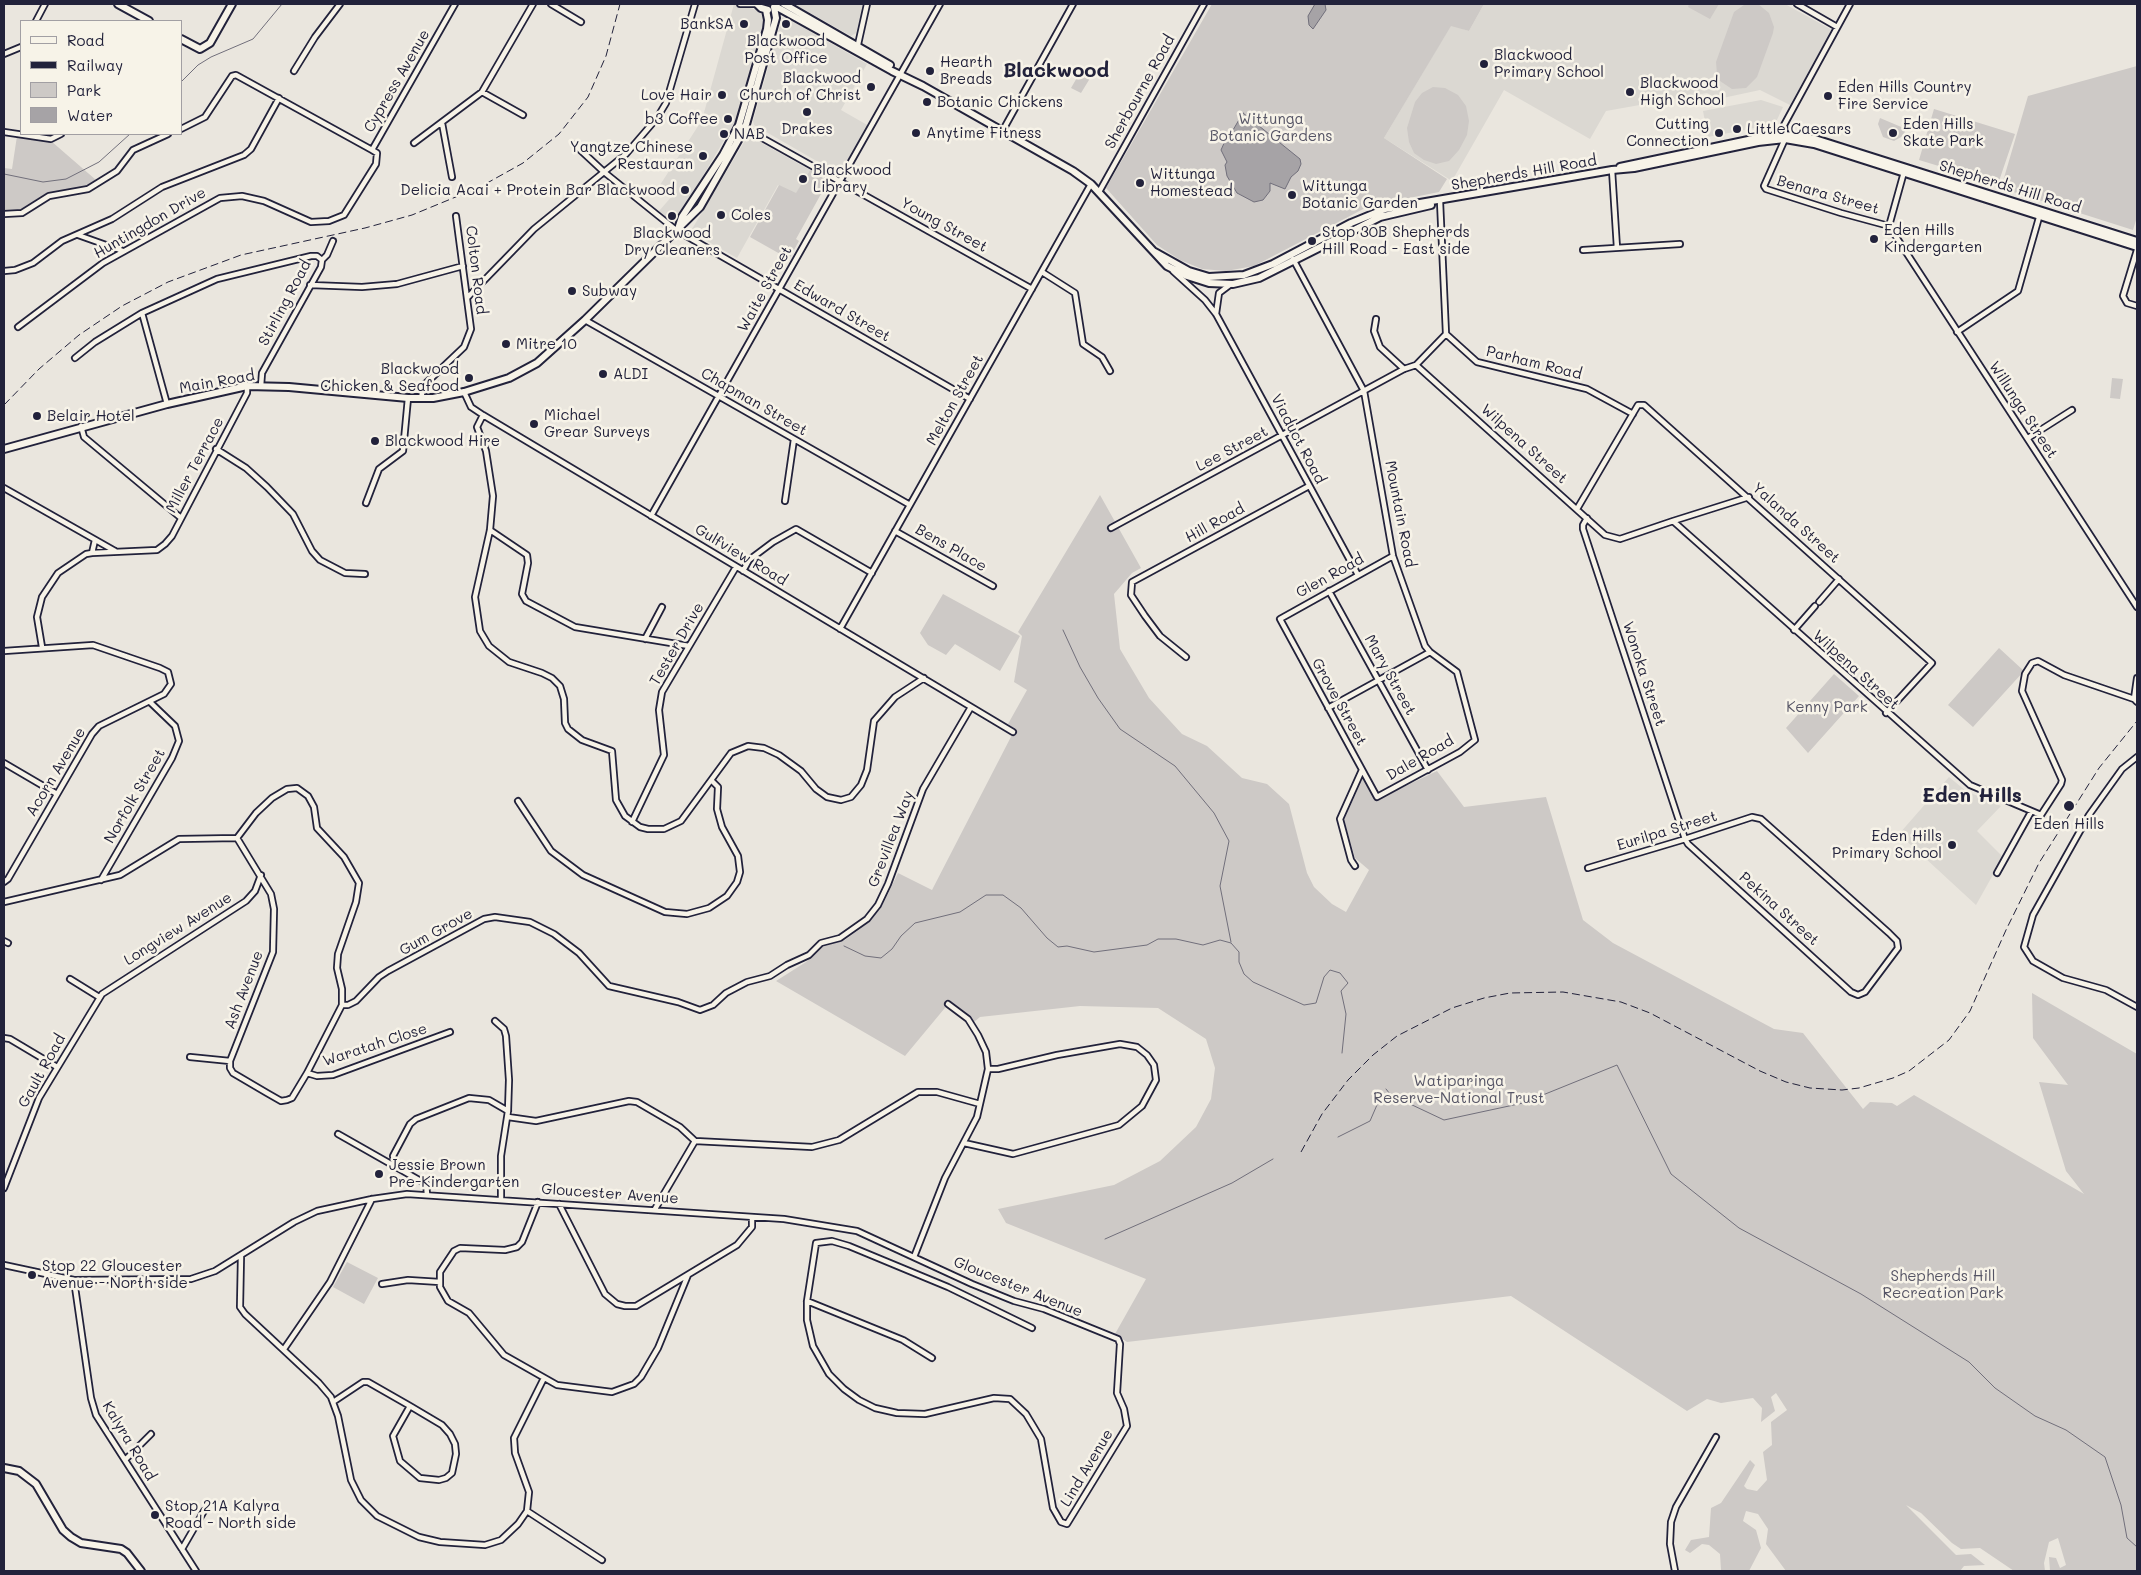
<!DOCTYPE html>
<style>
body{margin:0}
#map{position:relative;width:2141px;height:1575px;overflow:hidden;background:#eae6de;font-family:Mali,sans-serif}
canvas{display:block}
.frame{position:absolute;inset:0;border:5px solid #22223b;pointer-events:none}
.legend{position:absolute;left:20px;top:20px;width:162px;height:115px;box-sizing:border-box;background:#f7f3e8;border:1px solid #a29fa3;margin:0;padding:6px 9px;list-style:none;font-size:15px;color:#22223b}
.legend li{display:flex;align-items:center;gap:10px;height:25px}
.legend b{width:25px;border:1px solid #a29fa3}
</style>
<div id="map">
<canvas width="2141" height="1575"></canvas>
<div class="frame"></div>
<ul class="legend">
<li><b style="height:6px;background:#f7f3e8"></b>Road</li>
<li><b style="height:6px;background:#22223b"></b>Railway</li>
<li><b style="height:14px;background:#cdc9c6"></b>Park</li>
<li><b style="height:14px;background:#a6a3a6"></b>Water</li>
</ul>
</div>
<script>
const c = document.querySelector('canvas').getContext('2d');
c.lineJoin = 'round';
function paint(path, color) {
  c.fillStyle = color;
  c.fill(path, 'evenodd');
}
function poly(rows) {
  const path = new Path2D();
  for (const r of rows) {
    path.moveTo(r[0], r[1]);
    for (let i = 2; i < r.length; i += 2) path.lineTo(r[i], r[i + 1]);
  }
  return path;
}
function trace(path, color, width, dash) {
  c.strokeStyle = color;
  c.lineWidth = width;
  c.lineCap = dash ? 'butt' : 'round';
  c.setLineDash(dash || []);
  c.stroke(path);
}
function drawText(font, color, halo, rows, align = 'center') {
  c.font = font + ' Mali,sans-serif';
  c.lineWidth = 5;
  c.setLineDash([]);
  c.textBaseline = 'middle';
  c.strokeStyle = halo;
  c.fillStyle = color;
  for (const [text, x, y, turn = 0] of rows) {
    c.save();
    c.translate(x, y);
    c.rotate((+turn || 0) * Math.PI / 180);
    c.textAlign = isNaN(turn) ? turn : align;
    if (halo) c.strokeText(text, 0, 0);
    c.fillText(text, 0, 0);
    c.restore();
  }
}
const built = poly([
 [734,4,765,12,767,19,736,120,688,201,672,222,659,211,673,195,660,185,702,120],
 [794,4,864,4,856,33,851,36],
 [1484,4,1785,4,1832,30,1790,105,1760,90,1718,99,1707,93,1606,111,1590,139,1504,90,1452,181,1384,138,1451,25,1469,31],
 [785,17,867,64,841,110,869,126,841,175,754,125,753,121,782,18],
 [1761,100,1783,107,1775,124,1708,137,1703,111],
 [753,138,810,170,796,194,778,185,737,258,693,233,692,229,746,139],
 [1949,777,1966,791,2001,806,1977,831,2003,857,1976,905,1899,834]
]);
const green = poly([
 [1212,4,1484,4,1469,31,1451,26,1384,138,1447,179,1439,192,1369,206,1254,266,1226,271,1202,269,1180,260,1157,245,1106,188],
 [1689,4,1719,4,1710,19,1688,7],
 [1752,4,1758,4,1769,13,1774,27,1773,33,1757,77,1746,88,1732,89,1720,81,1717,74,1716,62,1734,12,1744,5],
 [2137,66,2137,217,2133,230,2001,188,2028,96],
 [1082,69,1092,75,1081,93,1071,88],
 [1433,87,1445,88,1458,95,1466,106,1469,121,1467,135,1459,150,1449,161,1436,164,1424,160,1414,153,1409,142,1407,128,1415,102,1422,93],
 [1934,109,2015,134,1998,184,1919,160],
 [1880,118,1906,129,1903,136,1894,141,1883,137,1878,124],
 [17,136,51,141,96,180,83,188,47,193,16,212,4,210,4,168,12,169],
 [810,170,831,183,829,187,826,185,796,239,799,241,789,259,750,237,779,185,796,193],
 [2112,378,2123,379,2120,399,2110,398],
 [1100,495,1141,568,1132,573,1114,594,1120,649,1149,698,1182,734,1207,746,1242,778,1267,784,1289,804,1307,873,1314,887,1332,904,1346,912,1369,870,1355,858,1344,820,1363,778,1376,800,1437,771,1464,807,1546,797,1583,920,1613,943,1774,1029,1803,1033,1863,1109,1870,1102,1892,1103,1897,1106,1914,1095,2084,1194,2066,1171,2039,1082,2068,1085,2033,1038,2032,993,2137,1054,2137,1571,2050,1571,2049,1557,2056,1558,2060,1568,2066,1565,2058,1538,2049,1542,2044,1563,2045,1571,2014,1571,1980,1548,1961,1549,1952,1543,1921,1513,1906,1505,1956,1555,1971,1554,1985,1565,1964,1566,1960,1571,1786,1571,1766,1544,1768,1529,1758,1514,1746,1511,1743,1521,1756,1530,1761,1548,1749,1571,1719,1571,1721,1570,1720,1554,1709,1545,1702,1544,1690,1553,1685,1550,1691,1540,1709,1537,1711,1508,1721,1503,1750,1460,1755,1465,1744,1486,1747,1489,1757,1491,1767,1480,1763,1452,1772,1445,1771,1422,1787,1410,1776,1393,1771,1397,1775,1411,1761,1422,1762,1408,1753,1398,1721,1403,1707,1399,1687,1411,1511,1296,1127,1342,1115,1334,1146,1279,1006,1223,998,1209,1114,1185,1160,1161,1196,1127,1211,1099,1215,1068,1206,1039,1158,1008,1080,1006,980,1017,974,1022,949,1003,905,1056,776,981,806,962,822,947,845,940,869,922,882,906,898,873,932,890,1015,729,1008,724,1027,690,1014,682,1022,636,1018,632],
 [943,594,1020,636,1000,671,955,644,946,655,928,645,920,633],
 [1999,648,2024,671,1973,727,1948,705],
 [1834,674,1859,696,1808,753,1786,728],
 [347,1262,378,1278,364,1304,333,1287]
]);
const water = poly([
 [1315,4,1325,4,1326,10,1313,29,1309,25,1308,16,1315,4],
 [1243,113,1300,159,1301,164,1298,171,1291,177,1285,189,1270,183,1270,191,1263,200,1254,202,1237,193,1227,176,1225,165,1227,162,1221,150,1225,141,1232,137,1233,130,1243,113]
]);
const stream = poly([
 [181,82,198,65,211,57,253,39,282,4],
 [4,174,43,182,66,179,99,162,130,134],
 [1063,630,1080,667,1098,698,1120,729,1175,766,1214,813,1229,841,1220,886,1231,942],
 [844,946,865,956,881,958,892,949,901,936,915,923,960,912,986,895,1003,895,1021,908,1047,938,1058,947,1067,946,1094,952,1147,945,1158,939,1176,939,1203,945,1220,940,1231,943,1239,952,1239,962,1244,974,1253,982,1304,1005,1316,1003,1324,977,1330,970,1340,973,1348,983,1341,991,1346,1014,1342,1053],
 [1386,1089,1390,1094],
 [1338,1137,1370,1121,1380,1098,1391,1095,1444,1120,1523,1103,1617,1065,1671,1174,1739,1228,1861,1294,1969,1362,1995,1388,2035,1416,2066,1430,2105,1457,2121,1505,2127,1538,2137,1547],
 [1105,1239,1232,1183,1273,1159]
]);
const street = poly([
 [551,4,581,22],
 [740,4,757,4],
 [1797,4,1837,27],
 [1850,4,1784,125,1785,139,1764,186,1766,189,1841,213,1889,226],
 [36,21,45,4],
 [857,49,867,4],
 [4,54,21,47],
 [294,71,315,37,340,4],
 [482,92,523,115],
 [442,123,452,177],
 [739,125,1032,289],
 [181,129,205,117,232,76,236,75,372,150],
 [1003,130,1073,4],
 [4,132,51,139,61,134],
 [414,143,482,92,533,4],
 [575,145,604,172,676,230,970,399],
 [1612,170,1617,248],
 [1099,192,1204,4],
 [1440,201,1446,334,1477,362,1587,389,1633,414],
 [4,214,22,213,49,196,88,189,117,171,133,150,168,134],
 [1889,226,2137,607],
 [1889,226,1904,172],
 [78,235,123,251],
 [1583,250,1680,244],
 [2137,250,2123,296,2127,303,2137,306],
 [1293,259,1364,391,1393,556,1425,646,1430,652,1457,672,1475,740,1460,752,1377,797,1280,619,1393,556],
 [322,260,327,255,333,241],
 [4,271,15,270,33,263,62,241,112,219,162,187,244,155,251,149,279,98],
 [1173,271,1205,300,1216,314,1358,575],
 [1042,272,1075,293,1083,344,1102,357,1110,371],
 [310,285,362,287,397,284,463,266],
 [467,298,534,229,626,154,657,118,666,103,695,4],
 [142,313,167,404],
 [1216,314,1219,293,1231,284],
 [1376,319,1374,331,1380,347,1404,369],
 [585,320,910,505],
 [18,327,103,263,220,198,242,196,264,201,311,222,329,221,344,215,376,164,377,153,372,150,455,4],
 [1957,332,2018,291,2040,214],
 [75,358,95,342,142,313,217,279,311,256,317,256,322,260],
 [1416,365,1446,334],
 [261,386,262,373,321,267,322,260],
 [464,392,471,407,483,415,1013,732],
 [421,398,424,385,464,347,471,329,456,216],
 [483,415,477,427,486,451,493,496,490,530,475,597,480,631,489,646,509,662,542,673,552,678,560,686,564,699,565,723,568,729,582,740,612,751,616,800,625,816,640,827,648,829,664,829,681,821,731,753,748,746,764,748,779,755,801,771,816,789,827,797,841,800,851,797,861,785,867,770,874,721,895,697,924,678],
 [81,426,84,437,181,518],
 [2028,438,2072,410],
 [216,449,246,468,267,487,293,514,312,551,320,560,345,573,365,574],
 [4,488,115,551],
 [785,501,794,439],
 [366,503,379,469,403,451,408,398],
 [1577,509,1638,405,1644,405,1932,663,1886,713],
 [651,516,940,4],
 [1587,518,1583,525,1583,529,1685,839,1688,844,1851,992,1858,995,1865,992,1898,948,1897,941,1889,933,1761,819,1752,817,1688,838,1682,840,1588,868],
 [1673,521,1749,497],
 [1111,528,1404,369,1416,365,1605,535,1620,539,1673,521,1970,785,2041,815,2061,784,2062,780,2022,691,2025,674,2032,663,2038,661,2064,675,2134,699],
 [490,530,527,555,528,563,522,594,526,601,575,627,689,646],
 [895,531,993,586],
 [92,553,157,550,165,544,172,536,247,393,247,386],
 [743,571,749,560,773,542,796,529,872,573],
 [1329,591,1428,770],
 [1819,602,1839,579],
 [840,629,1091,184],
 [1794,630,1815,606],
 [645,639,662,607],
 [42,647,37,617,42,597,58,573,86,554,92,553,95,540],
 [4,651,93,645,160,668,168,672,171,684,164,694,99,726,92,734,8,879,4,882],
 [1186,657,1160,636,1145,616,1131,595,1132,582,1309,486],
 [2137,678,2134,699,2137,702],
 [1328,708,1430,652],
 [2137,757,2122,769,2089,815,2033,915,2024,947,2033,961,2063,978,2106,990,2137,1007],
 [4,763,57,794],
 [518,801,551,851,583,875,665,912,687,914,709,908,727,896,737,882,740,872,738,856,722,827,717,809,718,787,712,781],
 [632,822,664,755,659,710,662,692,736,567],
 [1355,866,1351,860,1340,819,1362,770],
 [1997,873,2031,812],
 [101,880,172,758,179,741,175,726,150,702],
 [4,902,120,875,179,839,237,838,256,813,272,798,287,789,297,788,308,796,314,807,317,828,344,857,359,883,356,902,338,954,337,968,342,989,342,1005,307,1073,292,1098,287,1100,281,1101,267,1093,233,1073,230,1068,230,1061,273,952,274,909,271,894,237,838],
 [4,941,8,943],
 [70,979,99,997],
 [342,1005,348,1005,356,1001,379,977,388,971,484,919,495,917,530,922,554,934,579,953,609,986,678,1002,700,1010,713,1005,726,993,747,982,770,976,787,965,809,955,821,943,840,938,867,919,878,905,888,884,923,789,971,707],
 [495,1021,504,1029,506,1036,509,1080,508,1111,501,1156,501,1199],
 [4,1038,10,1039,57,1067],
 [190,1057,230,1061],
 [307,1073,317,1076,333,1075,450,1032],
 [508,1117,536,1121,629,1101,637,1102,680,1127,695,1141,655,1209],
 [338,1134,426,1184,427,1194],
 [695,1141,812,1147,839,1140,918,1092,937,1092,980,1104],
 [964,1143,1013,1154,1119,1125,1142,1106,1156,1080,1154,1065,1147,1055,1137,1047,1120,1044,1057,1055,998,1069,988,1069],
 [396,1166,393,1156,410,1124,416,1119,469,1098,489,1100,508,1111],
 [4,1188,39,1098,102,994,246,901,255,891,261,875],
 [538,1202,522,1242,517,1247,505,1250,460,1248,454,1251,440,1272,440,1287,448,1301,469,1313,504,1355,557,1385,612,1392,634,1384,641,1377,658,1348,688,1275],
 [559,1204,605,1294,617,1304,625,1306,636,1306,737,1245,752,1227,752,1217],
 [241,1256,240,1307,245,1314,319,1383,331,1397,338,1416,351,1480,361,1500,377,1516,419,1537,440,1542,485,1545,501,1540,518,1524,527,1511,529,1492,515,1453,514,1438,544,1378],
 [914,1257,945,1178,977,1117,988,1069,986,1052,978,1035,968,1019,948,1004],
 [4,1265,74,1280,191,1279,215,1271,294,1222,317,1211,372,1199,407,1194,784,1219,857,1231,972,1284,1014,1301,1044,1309,1118,1339,1120,1344,1117,1393,1124,1409,1127,1426,1067,1524,1061,1522,1053,1508,1041,1439,1026,1414,1010,1399,994,1398,925,1414,897,1413,875,1408,859,1400,844,1389,829,1374,813,1346,807,1320,807,1301,816,1243,832,1241,849,1246,948,1287,1032,1328],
 [74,1280,91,1398,96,1415,196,1571],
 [382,1284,408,1280,440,1282],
 [807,1301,903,1340,932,1358],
 [284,1349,330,1282,372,1199],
 [333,1402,363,1382,368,1382,410,1406,442,1425,450,1434,455,1444,456,1454,452,1473,446,1478,439,1480,420,1478,400,1461,393,1436,410,1406],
 [125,1460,151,1434],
 [527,1511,602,1560],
 [182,1549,204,1511],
 [1675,1571,1670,1544,1671,1522,1676,1507,1716,1437]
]);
const secondary = poly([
 [118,4,149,21],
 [757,4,761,8,768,10],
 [784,4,890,65],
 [775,6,892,71,923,86,1073,171,1091,184,1167,266,1187,276,1209,283,1233,284,1259,278,1380,217,1431,205],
 [181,39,200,49,210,43,232,4],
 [1620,167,1772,135,1785,135,1815,139,2137,241],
 [679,226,682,217,723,155,739,125,767,29,768,20,766,10],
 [1155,252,1189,271,1209,277,1244,275,1273,264,1351,223,1385,209,1612,170,1634,168,1758,142,1785,139,1814,144,2137,247],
 [4,449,167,404,247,386,289,387,408,398,433,398,464,392,509,378,537,363,585,320,700,207,745,128,776,18,774,7],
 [4,1468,19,1471,36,1484,63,1530,71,1537,81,1543,121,1549,127,1553,141,1571]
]);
const rail = poly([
 [4,405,39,369,79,335,122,306,168,282,241,255,365,228,412,215,480,187,523,163,559,134,588,97,606,56,620,4],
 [1301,1152,1322,1114,1348,1080,1373,1055,1397,1036,1452,1008,1484,998,1510,993,1563,992,1621,1002,1650,1013,1760,1071,1786,1082,1810,1088,1842,1090,1859,1088,1893,1078,1909,1071,1949,1040,1970,1011,2006,930,2039,863,2099,768,2137,721]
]);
const markers = [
 [744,24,5,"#22223b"],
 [786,24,5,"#22223b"],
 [1484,64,5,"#22223b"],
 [930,71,5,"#22223b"],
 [871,87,5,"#22223b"],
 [1630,92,5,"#22223b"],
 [722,95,5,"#22223b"],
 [1828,96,5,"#22223b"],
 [927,102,5,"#22223b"],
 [807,112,5,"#22223b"],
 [728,119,5,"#22223b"],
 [1737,129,5,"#22223b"],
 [916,133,5,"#22223b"],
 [1719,133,5,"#22223b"],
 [1893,133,5,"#22223b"],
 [724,134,5,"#22223b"],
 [703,156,5,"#22223b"],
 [803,179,5,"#22223b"],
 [1140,183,5,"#22223b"],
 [685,190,5,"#22223b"],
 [1292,195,5,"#22223b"],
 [721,215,5,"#22223b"],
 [672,216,5,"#22223b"],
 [1874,239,5,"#22223b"],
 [1312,241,5,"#22223b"],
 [572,291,5,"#22223b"],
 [506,344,5,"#22223b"],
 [603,374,5,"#22223b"],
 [469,378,5,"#22223b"],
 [37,416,5,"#22223b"],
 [534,424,5,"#22223b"],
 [375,441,5,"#22223b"],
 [2069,806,6,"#22223b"],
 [1952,845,5,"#22223b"],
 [379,1174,5,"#22223b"],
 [32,1275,5,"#22223b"],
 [155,1515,5,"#22223b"]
];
const poiNames = [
 ["BankSA",734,24,"right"],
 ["Blackwood",786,41,"center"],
 ["Post Office",786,58,"center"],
 ["Blackwood",1494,55],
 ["Primary School",1494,72],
 ["Hearth",940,62],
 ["Breads",940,79],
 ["Blackwood",861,78,"right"],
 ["Church of Christ",861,95,"right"],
 ["Blackwood",1640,83],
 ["High School",1640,100],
 ["Eden Hills Country",1838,87],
 ["Fire Service",1838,104],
 ["Love Hair",712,95,"right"],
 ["Botanic Chickens",937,102],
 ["b3 Coffee",718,119,"right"],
 ["Cutting",1709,124,"right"],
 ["Connection",1709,141,"right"],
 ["Eden Hills",1903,124],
 ["Skate Park",1903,141],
 ["Drakes",807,129,"center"],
 ["Little Caesars",1747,129],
 ["Anytime Fitness",926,133],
 ["NAB",734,134],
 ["Yangtze Chinese",693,147,"right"],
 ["Restauran",693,164,"right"],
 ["Blackwood",813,170],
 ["Library",813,187],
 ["Wittunga",1150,174],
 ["Homestead",1150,191],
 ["Wittunga",1302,186],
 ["Botanic Garden",1302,203],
 ["Delicia Acai + Protein Bar Blackwood",675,190,"right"],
 ["Coles",731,215],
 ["Eden Hills",1884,230],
 ["Kindergarten",1884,247],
 ["Stop 30B Shepherds",1322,232],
 ["Hill Road - East side",1322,249],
 ["Blackwood",672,233,"center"],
 ["Dry Cleaners",672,250,"center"],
 ["Subway",582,291],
 ["Mitre 10",516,344],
 ["Blackwood",459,369,"right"],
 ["Chicken & Seafood",459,386,"right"],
 ["ALDI",613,374],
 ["Michael",544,415],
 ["Grear Surveys",544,432],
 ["Belair Hotel",47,416],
 ["Blackwood Hire",385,441],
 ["Eden Hills",2069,824,"center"],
 ["Eden Hills",1942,836,"right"],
 ["Primary School",1942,853,"right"],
 ["Jessie Brown",389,1165],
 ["Pre-Kindergarten",389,1182],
 ["Stop 22 Gloucester",42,1266],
 ["Avenue - North side",42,1283],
 ["Stop 21A Kalyra",165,1506],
 ["Road - North side",165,1523]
];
const streetNames = [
 ["Cypress Avenue",397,81,-60],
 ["Sherbourne Road",1140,92,-61],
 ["Shepherds Hill Road",1524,173,-10],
 ["Shepherds Hill Road",2010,187,17],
 ["Benara Street",1828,195,16],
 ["Huntingdon Drive",150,223,-30],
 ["Young Street",944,225,29],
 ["Colton Road",476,270,83],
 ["Waite Street",765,289,-61],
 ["Stirling Road",285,303,-62],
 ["Edward Street",842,311,30],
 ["Parham Road",1534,363,14],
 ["Main Road",217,382,-10],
 ["Melton Street",955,400,-61],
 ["Chapman Street",754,402,30],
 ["Willunga Street",2023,410,57],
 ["Viaduct Road",1298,439,62],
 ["Wilpena Street",1524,444,42],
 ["Lee Street",1232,449,-28],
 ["Miller Terrace",195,465,-62],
 ["Mountain Road",1400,514,79],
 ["Hill Road",1215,523,-29],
 ["Yalanda Street",1796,523,42],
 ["Bens Place",951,548,30],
 ["Gulfview Road",741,555,31],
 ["Glen Road",1330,576,-29],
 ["Tester Drive",677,644,-60],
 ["Wilpena Street",1856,670,42],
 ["Wonoka Street",1644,674,72],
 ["Mary Street",1390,675,61],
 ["Grove Street",1339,702,61],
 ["Dale Road",1420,758,-30],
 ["Acorn Avenue",56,772,-59],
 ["Norfolk Street",135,796,-60],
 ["Eurilpa Street",1667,831,-17],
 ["Grevillea Way",891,839,-69],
 ["Pekina Street",1779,909,42],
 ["Longview Avenue",178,929,-32],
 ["Gum Grove",436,932,-29],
 ["Ash Avenue",244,990,-69],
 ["Waratah Close",375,1045,-18],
 ["Gault Road",42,1071,-61],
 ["Gloucester Avenue",610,1194,4],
 ["Gloucester Avenue",1018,1287,22],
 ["Kalyra Road",129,1441,59],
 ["Lind Avenue",1087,1468,-59]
];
const parkNames = [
 ["Wittunga",1271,119],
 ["Botanic Gardens",1271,136],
 ["Kenny Park",1827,707],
 ["Watiparinga",1459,1081],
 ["Reserve-National Trust",1459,1098],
 ["Shepherds Hill",1943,1276],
 ["Recreation Park",1943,1293]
];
const districtNames = [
 ["Blackwood",1056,71],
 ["Eden Hills",1972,796]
];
paint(built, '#dbd8d2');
paint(green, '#cdc9c6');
paint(water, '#a6a3a6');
trace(water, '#716f7b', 1);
trace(stream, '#716f7b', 1);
trace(street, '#22223b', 8);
trace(secondary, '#22223b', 10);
trace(street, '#f7f3e8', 4.5);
trace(secondary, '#f7f3e8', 6);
trace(rail, '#22223b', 1, [8, 4]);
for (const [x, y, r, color] of markers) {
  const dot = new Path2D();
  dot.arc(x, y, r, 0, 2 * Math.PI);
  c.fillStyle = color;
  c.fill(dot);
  trace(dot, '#f7f3e8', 2);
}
drawText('15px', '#22223b', '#f7f3e8', poiNames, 'left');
drawText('15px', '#22223b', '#f7f3e8', streetNames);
drawText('15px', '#555465', '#f7f3e8', parkNames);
drawText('bold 20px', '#22223b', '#f7f3e8', districtNames);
</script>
